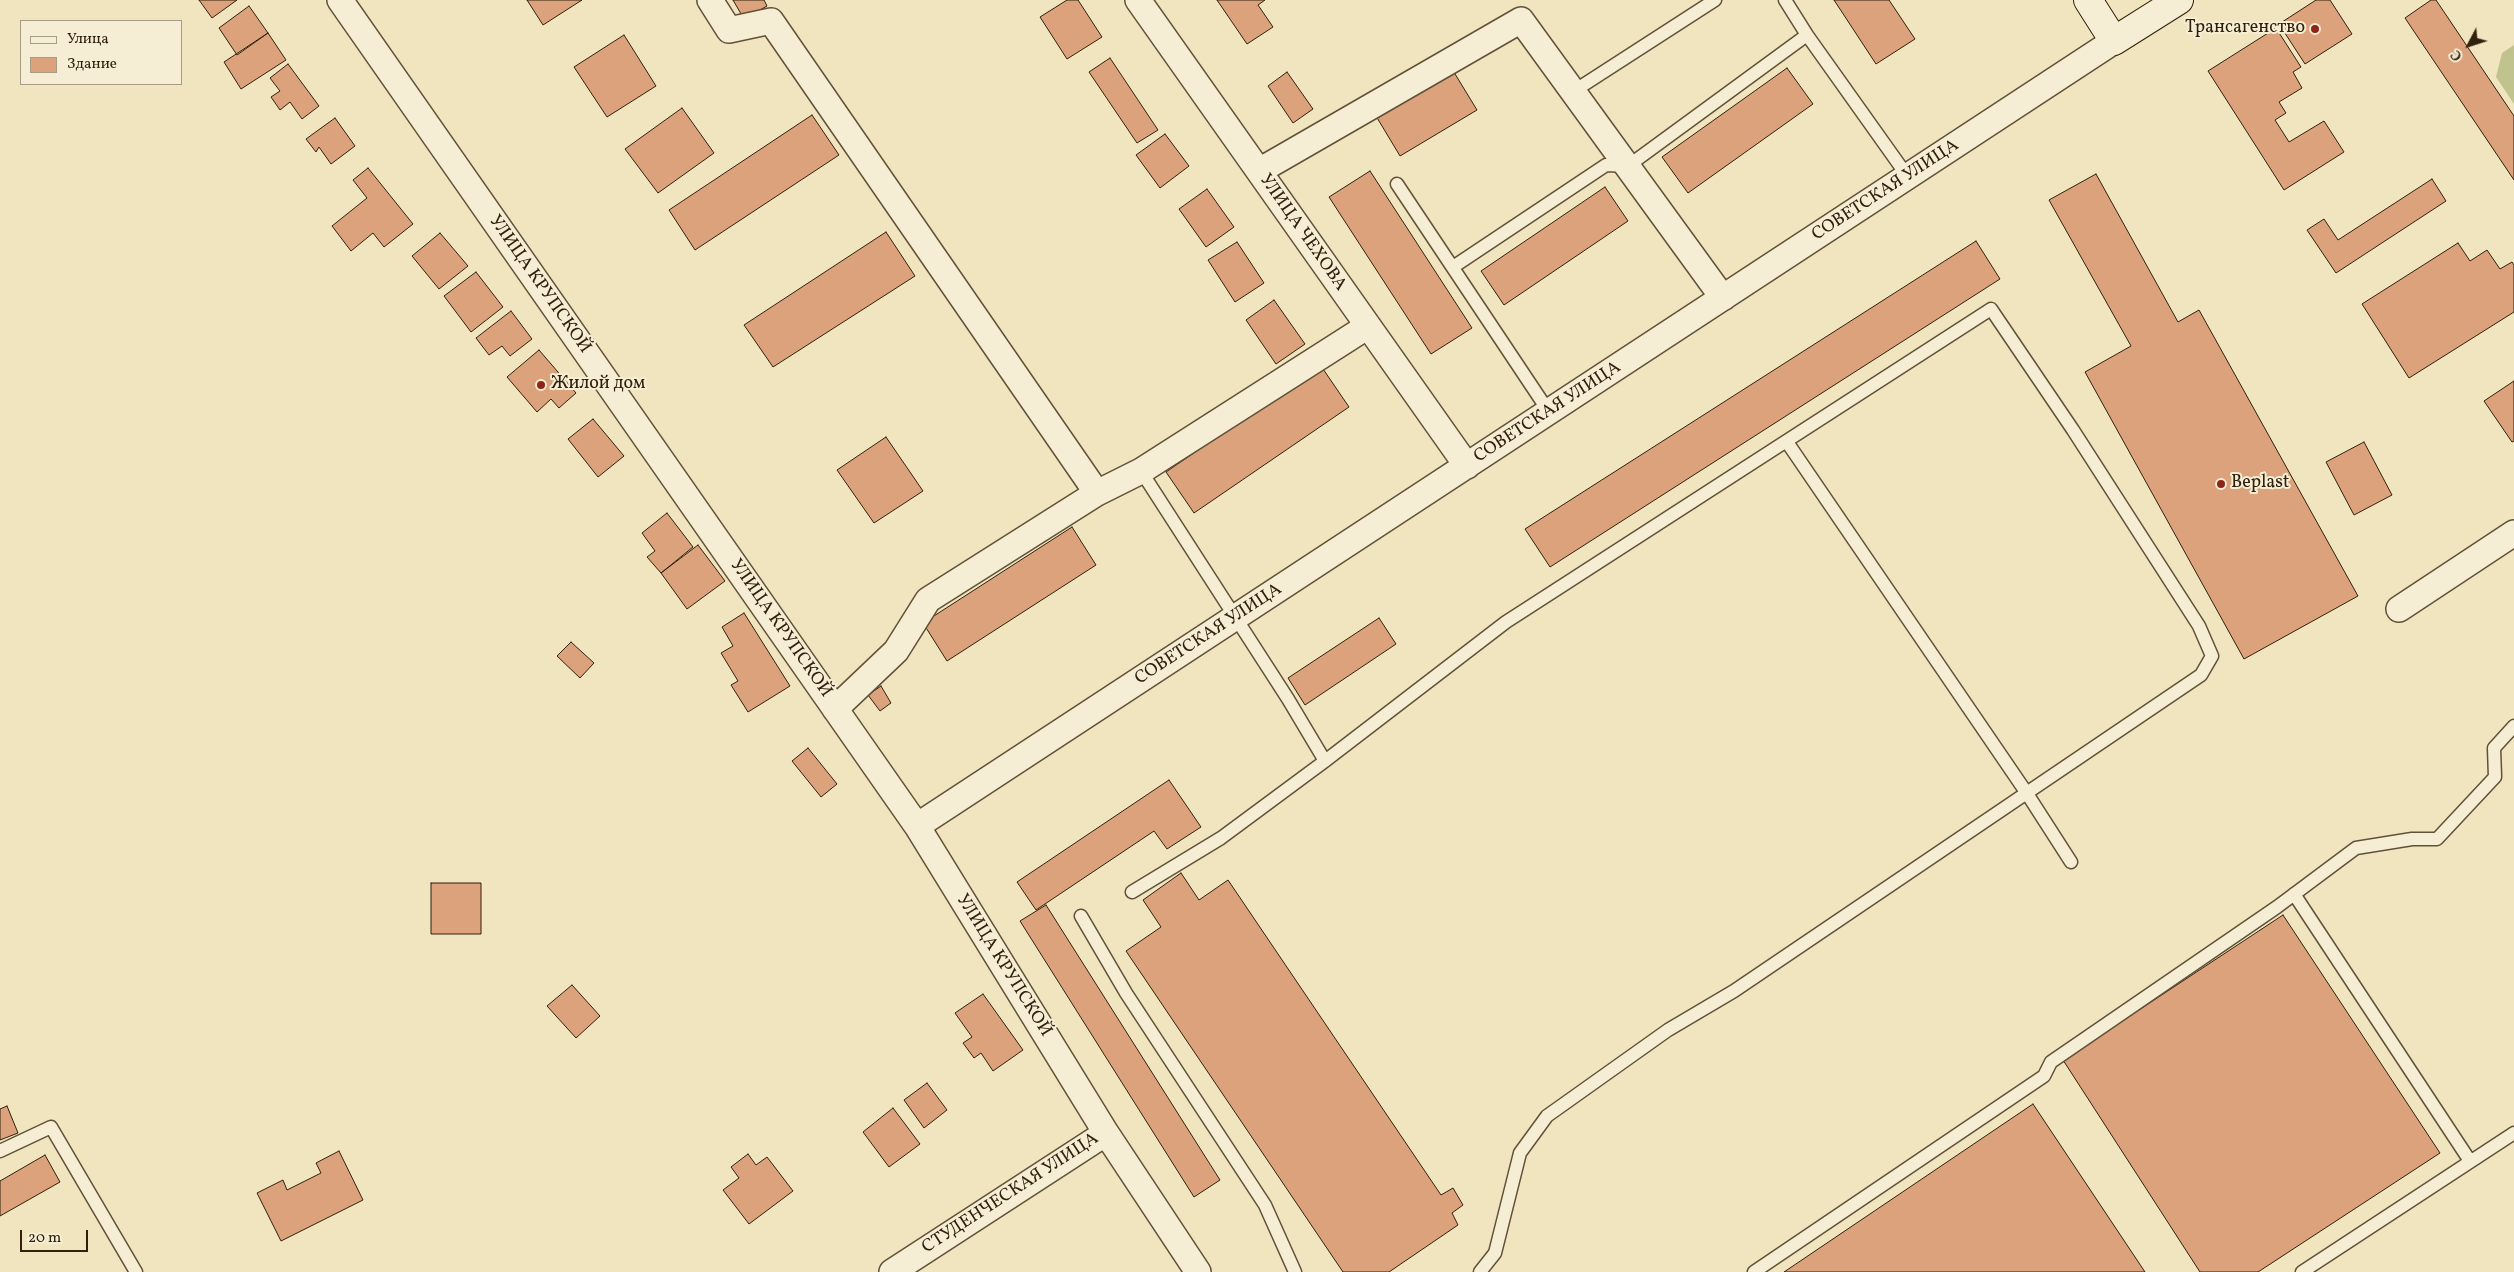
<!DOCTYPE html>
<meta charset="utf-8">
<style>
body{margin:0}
#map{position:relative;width:2514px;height:1272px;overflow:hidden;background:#f0e5be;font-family:Vollkorn,serif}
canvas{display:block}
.legend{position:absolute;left:20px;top:20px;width:162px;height:65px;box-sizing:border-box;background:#f5eed5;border:1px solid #a79c85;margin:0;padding:6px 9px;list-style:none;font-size:15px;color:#31200c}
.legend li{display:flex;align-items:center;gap:10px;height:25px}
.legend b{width:25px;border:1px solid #a79c85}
.north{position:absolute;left:2444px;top:20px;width:50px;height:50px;-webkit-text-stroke:4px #f5eed5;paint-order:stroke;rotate:230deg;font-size:14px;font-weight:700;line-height:20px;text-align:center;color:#31200c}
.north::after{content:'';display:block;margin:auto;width:18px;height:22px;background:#31200c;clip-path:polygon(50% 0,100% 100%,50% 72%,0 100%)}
.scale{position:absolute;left:20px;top:1230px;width:68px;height:22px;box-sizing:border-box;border:2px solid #31200c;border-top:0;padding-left:6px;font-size:15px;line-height:18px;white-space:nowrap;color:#31200c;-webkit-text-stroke:4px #f5eed5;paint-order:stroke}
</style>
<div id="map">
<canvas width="2514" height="1272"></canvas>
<ul class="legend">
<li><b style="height:6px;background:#f5eed5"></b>Улица</li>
<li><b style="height:14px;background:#dba27c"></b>Здание</li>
</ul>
<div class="north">С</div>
<div class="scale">20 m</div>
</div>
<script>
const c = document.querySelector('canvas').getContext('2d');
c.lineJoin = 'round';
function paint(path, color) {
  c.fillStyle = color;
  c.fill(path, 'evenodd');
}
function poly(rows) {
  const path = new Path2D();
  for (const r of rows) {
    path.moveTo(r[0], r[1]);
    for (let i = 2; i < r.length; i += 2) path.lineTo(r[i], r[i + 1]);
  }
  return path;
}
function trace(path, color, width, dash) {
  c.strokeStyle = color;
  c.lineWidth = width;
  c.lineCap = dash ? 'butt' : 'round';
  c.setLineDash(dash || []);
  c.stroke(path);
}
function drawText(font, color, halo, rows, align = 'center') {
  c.font = font + ' Vollkorn,serif';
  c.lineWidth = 4;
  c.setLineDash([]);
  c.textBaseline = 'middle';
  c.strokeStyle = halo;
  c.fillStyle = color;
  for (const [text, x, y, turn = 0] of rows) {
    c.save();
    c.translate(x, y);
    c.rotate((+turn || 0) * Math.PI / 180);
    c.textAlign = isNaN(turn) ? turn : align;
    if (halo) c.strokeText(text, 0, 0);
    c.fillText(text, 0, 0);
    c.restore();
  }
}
const green = poly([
 [2514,45,2514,104,2496,77,2502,53]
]);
const building = poly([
 [199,0,237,0,212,18,199,0],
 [527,0,582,0,543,25,527,0],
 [733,0,764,0,767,6,744,19,733,0],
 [1067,0,1078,0,1102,37,1067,59,1040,17,1067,0],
 [1217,0,1265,0,1258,5,1273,27,1247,44,1217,0],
 [1834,0,1889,0,1915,39,1876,64,1834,0],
 [2316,0,2330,0,2352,34,2305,64,2279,24,2316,0],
 [2431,0,2436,0,2514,116,2514,180,2405,18,2431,0],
 [249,6,268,33,237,55,219,28,249,6],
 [2276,28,2301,67,2293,72,2302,88,2279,102,2286,113,2275,120,2289,142,2324,121,2344,152,2284,190,2208,71,2276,28],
 [268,33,286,60,241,89,224,62,268,33],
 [624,35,656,86,607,117,574,67,624,35],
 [1110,58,1158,130,1137,143,1089,72,1110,58],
 [288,64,319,106,302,119,290,102,280,110,271,97,280,91,270,78,288,64],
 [1787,68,1813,104,1688,193,1662,157,1787,68],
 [1452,69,1477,110,1400,156,1376,116,1452,69],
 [1287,72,1313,109,1293,123,1268,86,1287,72],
 [682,108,714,153,658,193,625,149,682,108],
 [812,115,839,155,695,250,669,210,812,115],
 [335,118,355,146,331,164,319,147,316,152,306,139,335,118],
 [1165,134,1189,166,1160,188,1136,155,1165,134],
 [368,168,413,224,384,247,373,233,351,251,332,226,367,198,353,180,368,168],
 [1370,171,1472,328,1431,354,1329,197,1370,171],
 [2096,174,2178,322,2199,310,2358,596,2244,659,2085,372,2131,346,2049,200,2096,174],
 [2432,179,2446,201,2336,273,2307,230,2324,219,2338,240,2432,179],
 [1605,187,1628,221,1504,305,1481,271,1605,187],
 [1207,189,1234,227,1206,247,1179,209,1207,189],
 [886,232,915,276,773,367,744,325,886,232],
 [440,233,468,266,439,289,412,256,440,233],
 [1976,241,2000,279,1550,567,1525,529,1976,241],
 [1237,242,1264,283,1235,302,1208,260,1237,242],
 [2458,243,2470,261,2487,250,2500,269,2512,262,2514,265,2514,312,2409,378,2362,304,2458,243],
 [476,272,503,307,471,332,444,296,476,272],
 [1274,300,1305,344,1276,364,1246,320,1274,300],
 [511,311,532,339,510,356,502,346,489,355,476,338,511,311],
 [539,350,576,393,559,408,551,399,537,412,507,377,539,350],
 [1321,366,1349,407,1194,513,1166,472,1321,366],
 [2514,381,2514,441,2512,442,2484,401,2514,381],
 [593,419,624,456,598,477,568,439,593,419],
 [886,437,923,491,874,523,837,470,886,437],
 [2364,442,2392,495,2354,515,2326,462,2364,442],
 [667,513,693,547,661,573,647,557,655,551,642,533,667,513],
 [1072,527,1096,565,947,661,923,623,1072,527],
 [698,545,725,581,687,609,661,573,698,545],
 [744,613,790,686,748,712,731,685,738,681,721,653,733,646,722,627,744,613],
 [1379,618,1396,644,1305,705,1288,678,1379,618],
 [571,642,594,663,580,678,557,656,571,642],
 [881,686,891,703,880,711,868,695,881,686],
 [808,748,837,784,821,797,792,761,808,748],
 [1169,780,1201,827,1167,849,1154,831,1036,910,1017,882,1169,780],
 [1181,873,1199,900,1228,880,1441,1195,1453,1188,1463,1205,1452,1213,1458,1225,1389,1272,1343,1272,1126,951,1161,927,1143,900,1181,873],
 [431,883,481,883,481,934,431,934,431,883],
 [1046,905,1220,1180,1194,1197,1020,921,1046,905],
 [2283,915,2440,1153,2258,1272,2200,1272,2063,1060,2283,915],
 [572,985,600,1016,576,1038,547,1006,572,985],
 [983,994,1023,1050,993,1071,981,1053,974,1058,963,1043,972,1037,955,1013,983,994],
 [927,1083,947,1110,924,1128,904,1100,927,1083],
 [2033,1104,2145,1272,1784,1272,2033,1104],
 [7,1106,18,1133,0,1140,0,1109,7,1106],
 [893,1108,920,1144,889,1167,863,1132,893,1108],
 [339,1151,363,1200,281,1241,257,1193,283,1180,287,1190,321,1173,316,1163,339,1151],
 [748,1154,756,1165,767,1157,793,1191,749,1224,723,1190,739,1178,731,1167,748,1154],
 [45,1155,60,1182,0,1216,0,1181,45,1155]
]);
const service = poly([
 [1785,0,1807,35,1908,177],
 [1574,91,1715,0],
 [1397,184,1549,412],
 [1453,267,1606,165,1628,166,1807,35],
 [1787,442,2026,792,2071,862],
 [1141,471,1288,699,1325,761],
 [1132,892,1221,838,1325,761,1506,622,1991,309,2073,430,2199,626,2212,656,2201,675,1734,991,1668,1030,1547,1116,1520,1153,1495,1253,1480,1272],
 [2294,894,2470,1161],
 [1081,916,1126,993,1265,1205,1295,1272],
 [0,1151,51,1127,136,1272],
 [1754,1272,2044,1076,2051,1062,2277,907,2356,848,2412,839,2437,839,2495,777,2494,748,2514,726],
 [2302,1272,2514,1133]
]);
const minor = poly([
 [340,0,917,826,1106,1133,1198,1272],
 [710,0,729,30,771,21,1097,493],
 [1138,0,1467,466],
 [1259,171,1521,20,1723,298],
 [2399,609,2514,533],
 [835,709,896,651,928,600,1097,493,1141,471,1368,326],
 [917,826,2114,41],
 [892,1272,1106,1133]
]);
const secondary = poly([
 [2088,0,2114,41,2179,0]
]);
const markers = [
 [2315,29,5,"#8f2418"],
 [541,385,5,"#8f2418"],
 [2221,484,5,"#8f2418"]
];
const poiNames = [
 ["Трансагенство",2305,29,"right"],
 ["Жилой дом",551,385],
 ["Beplast",2231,484]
];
const streetNames = [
 ["СОВЕТСКАЯ УЛИЦА",1886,191,-33],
 ["УЛИЦА ЧЕХОВА",1302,233,55],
 ["УЛИЦА КРУПСКОЙ",539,285,55],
 ["СОВЕТСКАЯ УЛИЦА",1548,413,-33],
 ["УЛИЦА КРУПСКОЙ",780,629,55],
 ["СОВЕТСКАЯ УЛИЦА",1209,635,-33],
 ["УЛИЦА КРУПСКОЙ",1003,966,58],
 ["СТУДЕНЧЕСКАЯ УЛИЦА",1011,1194,-33]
];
paint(green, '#c0c38e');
paint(building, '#dba27c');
trace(building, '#31200c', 1);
trace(service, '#615138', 15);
trace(minor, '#615138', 28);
trace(secondary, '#31200c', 30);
trace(service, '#f5eed5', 12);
trace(minor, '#f5eed5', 25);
trace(secondary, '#f5eed5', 28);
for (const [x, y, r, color] of markers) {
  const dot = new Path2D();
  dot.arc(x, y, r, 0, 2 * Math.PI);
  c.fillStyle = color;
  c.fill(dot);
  trace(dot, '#f5eed5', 2);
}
drawText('18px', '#31200c', '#f5eed5', poiNames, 'left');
drawText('18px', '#31200c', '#f5eed5', streetNames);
</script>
